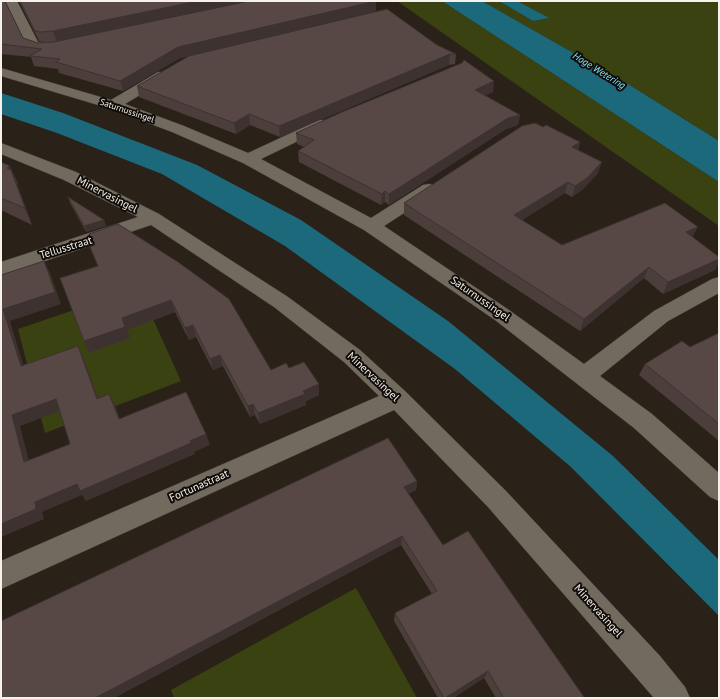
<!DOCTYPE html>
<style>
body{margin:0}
#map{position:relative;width:720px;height:699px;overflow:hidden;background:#2a2218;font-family:"PT Sans",sans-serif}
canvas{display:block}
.frame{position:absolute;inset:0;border:2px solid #f6f1eb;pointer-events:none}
</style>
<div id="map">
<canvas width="720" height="699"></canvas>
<div class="frame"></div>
</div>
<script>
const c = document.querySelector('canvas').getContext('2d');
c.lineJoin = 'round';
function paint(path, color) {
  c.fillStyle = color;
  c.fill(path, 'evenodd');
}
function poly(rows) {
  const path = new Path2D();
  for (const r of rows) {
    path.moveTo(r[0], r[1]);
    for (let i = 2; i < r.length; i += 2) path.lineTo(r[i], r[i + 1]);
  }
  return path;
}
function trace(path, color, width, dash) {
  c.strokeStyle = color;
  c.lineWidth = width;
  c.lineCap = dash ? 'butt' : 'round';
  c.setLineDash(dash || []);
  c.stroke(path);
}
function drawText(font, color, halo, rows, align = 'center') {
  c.font = font + ' "PT Sans",sans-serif';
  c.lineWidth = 4;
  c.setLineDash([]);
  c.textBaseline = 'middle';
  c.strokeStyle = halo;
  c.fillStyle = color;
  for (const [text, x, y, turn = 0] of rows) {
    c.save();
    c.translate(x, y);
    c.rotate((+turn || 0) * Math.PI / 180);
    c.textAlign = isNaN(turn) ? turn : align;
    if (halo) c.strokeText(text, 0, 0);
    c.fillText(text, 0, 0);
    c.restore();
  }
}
const green = poly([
 [397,1,442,1,719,182,719,226],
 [482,1,499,1,533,21,548,18,517,1,719,1,719,141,628,84],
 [139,288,181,381,45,433,18,329],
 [356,588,417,698,174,698,171,690]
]);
const water = poly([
 [442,1,482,1,628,84,719,141,719,182],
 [499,1,517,1,549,18,533,21],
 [1,93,63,113,197,165,301,220,448,321,613,456,719,560,719,616,571,467,455,369,285,246,162,174,57,133,1,114]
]);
const minor = poly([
 [5,1,17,1,38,42,62,44,64,47,62,50,42,52,28,48,5,1],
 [1,68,111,100,158,72,168,72,170,75,168,78,125,104,184,126,248,153,319,120,329,120,332,123,329,126,261,159,371,218,423,185,429,184,435,185,438,189,435,193,384,226,509,310,584,364,654,311,712,279,719,277,719,293,668,321,600,376,652,414,719,473,719,501,710,497,634,428,495,320,364,230,243,163,172,132,108,108,1,76,1,68],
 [1,143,76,172,159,214,288,297,360,350,405,391,506,491,660,656,685,687,690,698,654,698,488,507,394,410,1,589,1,561,379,396,344,362,274,307,151,225,1,276,1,262,138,217,64,180,1,154,1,143]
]);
const wall = poly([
 [1,1,23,38,38,43,57,42,43,42,39,41,19,1,246,1,59,41,376,1,376,11,180,58,123,91,59,73,58,69,34,66,31,57,1,54],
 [437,45,456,54,455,64,449,65,280,137,250,125,236,134,139,97,137,86],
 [493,92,485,95,520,115,518,125,506,129,389,205,385,202,381,205,299,162,298,151,304,147,297,144,296,133],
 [543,127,580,142,578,150,598,173,583,189,572,197,565,193,522,220,562,245,693,237,715,270,663,294,644,278,580,331,404,215,404,203],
 [1,162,18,183,17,184,32,225,1,210],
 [68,197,104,220,106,226,86,232,70,203],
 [89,234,271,370,289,368,319,395,306,401,306,405,260,424,255,415,250,417,223,366,213,370,196,337,189,340,175,312,127,330,130,338,89,353,98,266,90,247,93,246],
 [719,333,719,441,639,375,645,364,690,347],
 [417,481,416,490,408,494,443,545,583,698,496,698,484,678,453,698,438,698,394,621,395,613,432,594,401,545,114,698,2,698]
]);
const shadedWall = poly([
 [198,1,246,1,57,42,53,31],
 [376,1,376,11,180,58,123,91,120,81,178,47],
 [450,54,449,65,280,137,279,126],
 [494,81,493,92,473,101,475,90],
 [249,114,250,125,236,134,234,123],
 [520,115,518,125,506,129,389,205,389,194,508,118],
 [580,142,577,153,572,147],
 [602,162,598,173,583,189,572,197,575,186],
 [10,166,18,183,17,184,32,225,7,168],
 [568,182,565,193,511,227,514,215],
 [385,191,385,202,381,205,382,194],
 [104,220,106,226,86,232,84,226],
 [698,227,692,238,686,232],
 [719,259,719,262,715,270,663,294,668,282],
 [44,261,50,273,61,304,10,321,27,378,21,366,3,309],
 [649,267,644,278,580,331,584,319],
 [171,300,175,312,127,330,130,338,89,353,84,341,122,318],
 [193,325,196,337,189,340,185,328],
 [78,346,83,357,103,410,97,399],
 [220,355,223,366,213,370,210,359],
 [319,384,319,395,306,401,306,405,260,424,258,413,303,391],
 [109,394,115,405,124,430,119,419],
 [56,399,62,410,20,426,32,473,24,462,12,415],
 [253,404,255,415,250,417,248,406],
 [206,434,210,445,194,452,195,454,86,501,82,495,42,512,44,519,1,537,1,524,35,502,77,484,190,441],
 [417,481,416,490,403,497,404,487],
 [402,536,401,545,114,698,95,698],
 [488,671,484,678,453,698,445,698]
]);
const building = poly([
 [1,1,5,1,23,38,38,43,54,42,249,1,376,1,178,47,120,81,56,62,60,59,30,56,42,49,1,44,1,1],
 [20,1,198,1,53,31,40,32,35,31,20,1],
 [387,9,437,45,456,54,450,54,279,126,249,114,234,123,137,86,189,56,387,9],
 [464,60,494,81,475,90,520,115,508,118,389,194,385,191,382,194,298,151,314,140,296,133,342,112,462,63,464,60],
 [535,123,543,127,546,125,580,142,572,147,602,162,587,178,575,186,568,182,514,215,562,245,665,203,698,227,686,232,719,257,719,259,668,282,649,267,584,319,404,203,522,126,535,123],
 [1,162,10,166,7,168,11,170,25,208,1,198,1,162],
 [68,197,104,220,84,226,68,197],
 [118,224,178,262,229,299,271,370,286,363,289,368,304,362,319,384,303,391,305,394,258,413,253,404,248,406,220,355,210,359,193,325,185,328,171,300,122,318,125,327,84,341,60,278,98,266,90,247,95,245,89,234,118,224],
 [44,261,55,292,3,309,21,366,78,346,97,399,109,394,119,419,186,392,206,434,190,441,191,443,80,491,77,484,35,502,36,509,1,524,1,275,44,261],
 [56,399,70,444,24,462,12,415,56,399],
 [719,333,719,424,645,364,682,341,690,347,719,333],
 [388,438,417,481,404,487,443,545,468,531,584,697,583,698,504,698,488,671,445,698,444,698,395,613,437,591,402,536,95,698,2,698,1,691,1,621,388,438]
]);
const farStreetnames = [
 ["Saturnussingel",127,111,19]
];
const farWaternames = [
 ["Hoge Wetering",599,71,32]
];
const streetNames = [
 ["Minervasingel",107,195,27],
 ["Tellusstraat",66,248,-17],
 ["Saturnussingel",480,299,35],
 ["Minervasingel",373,377,43],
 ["Fortunastraat",199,486,-24],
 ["Minervasingel",598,611,48]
];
paint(green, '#3b4211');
paint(water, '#1d697c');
trace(minor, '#443e37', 1);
paint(minor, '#736a5f');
paint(wall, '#4b3e3b');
paint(shadedWall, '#3d3230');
paint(building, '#574845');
trace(building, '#3d3230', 1);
drawText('9px', '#f6f1eb', '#100c08', farStreetnames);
drawText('italic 10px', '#7fe3fe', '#100c08', farWaternames);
drawText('11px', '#f6f1eb', '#100c08', streetNames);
</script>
